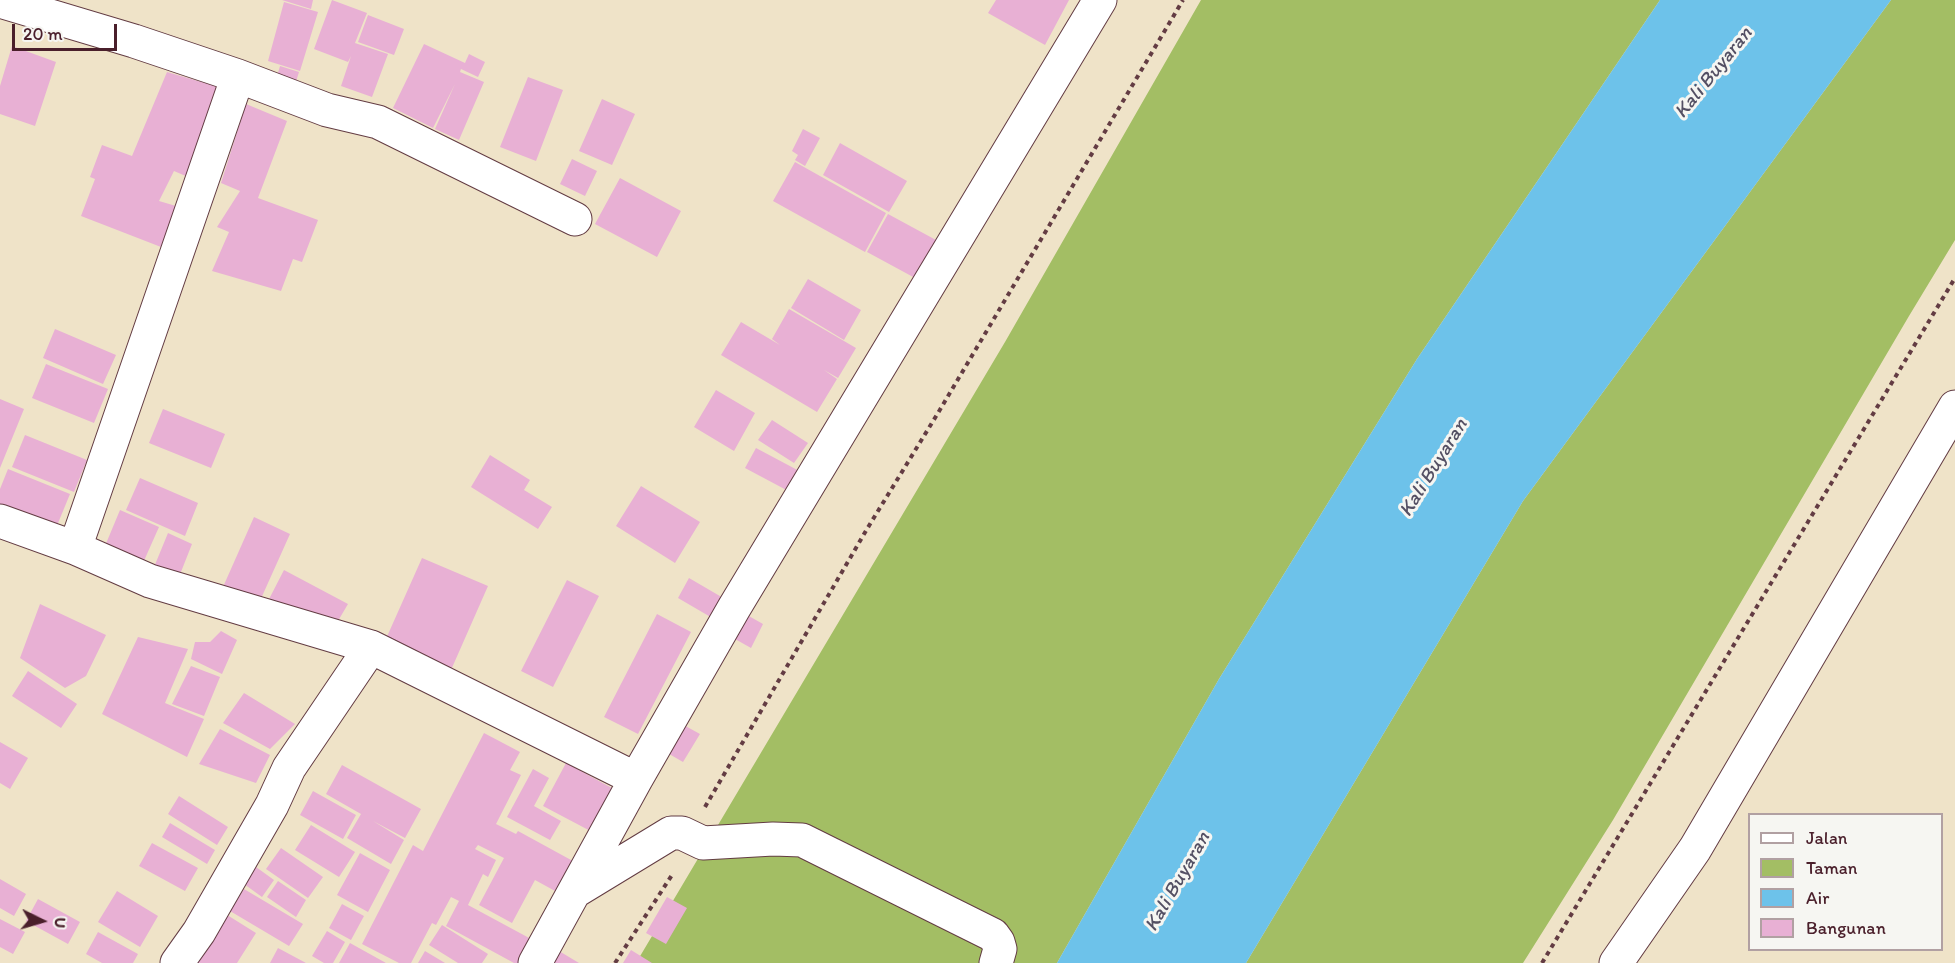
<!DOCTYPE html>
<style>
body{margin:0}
#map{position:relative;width:1955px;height:963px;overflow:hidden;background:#efe3c8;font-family:Itim,sans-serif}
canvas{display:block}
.legend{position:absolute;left:1748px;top:813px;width:195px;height:138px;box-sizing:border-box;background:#f6f6f2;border:2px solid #b1a0a2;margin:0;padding:8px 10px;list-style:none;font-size:18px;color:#4a1f2b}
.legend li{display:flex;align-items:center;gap:12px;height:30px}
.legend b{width:30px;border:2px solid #b1a0a2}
.north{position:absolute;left:12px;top:891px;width:60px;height:60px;-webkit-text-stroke:4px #f6f6f2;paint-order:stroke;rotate:95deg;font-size:16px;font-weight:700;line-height:24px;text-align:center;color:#4a1f2b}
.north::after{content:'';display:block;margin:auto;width:21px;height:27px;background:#4a1f2b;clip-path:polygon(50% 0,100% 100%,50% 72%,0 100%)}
.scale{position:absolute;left:12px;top:24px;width:105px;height:27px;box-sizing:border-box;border:3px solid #4a1f2b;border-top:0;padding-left:8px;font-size:18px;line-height:21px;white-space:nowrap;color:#4a1f2b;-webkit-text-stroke:4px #f6f6f2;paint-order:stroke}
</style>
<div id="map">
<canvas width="1955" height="963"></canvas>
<ul class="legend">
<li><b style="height:8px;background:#fff"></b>Jalan</li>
<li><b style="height:16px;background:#a3be64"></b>Taman</li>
<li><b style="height:16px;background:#6dc2ea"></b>Air</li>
<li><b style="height:16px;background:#e8b0d4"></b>Bangunan</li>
</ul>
<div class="north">U</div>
<div class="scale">20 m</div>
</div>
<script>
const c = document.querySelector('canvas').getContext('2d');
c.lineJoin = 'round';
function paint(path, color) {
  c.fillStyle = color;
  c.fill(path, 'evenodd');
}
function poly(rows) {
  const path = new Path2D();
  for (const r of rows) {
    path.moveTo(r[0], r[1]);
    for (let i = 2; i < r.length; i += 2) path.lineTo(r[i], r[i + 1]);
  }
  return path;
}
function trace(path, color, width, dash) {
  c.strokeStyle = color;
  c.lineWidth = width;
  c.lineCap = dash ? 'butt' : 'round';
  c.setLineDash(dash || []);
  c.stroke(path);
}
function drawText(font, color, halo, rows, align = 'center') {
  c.font = font + ' Itim,sans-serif';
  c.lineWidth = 6;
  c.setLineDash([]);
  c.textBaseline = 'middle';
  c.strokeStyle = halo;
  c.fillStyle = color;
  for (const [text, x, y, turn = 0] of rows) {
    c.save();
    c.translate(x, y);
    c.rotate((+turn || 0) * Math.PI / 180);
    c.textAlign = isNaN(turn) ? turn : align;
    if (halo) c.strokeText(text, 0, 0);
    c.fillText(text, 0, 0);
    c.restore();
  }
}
const green = poly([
 [1201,0,1660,0,1417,359,1219,679,1057,963,636,963,1005,342],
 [1891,0,1955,0,1955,240,1909,316,1613,820,1523,963,1246,963,1523,501]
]);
const water = poly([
 [1660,0,1891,0,1523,501,1246,963,1057,963,1219,679,1417,359]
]);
const building = poly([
 [282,0,313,0,311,9],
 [332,0,367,13,355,43,388,54,372,97,341,86,351,56,348,62,314,49],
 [996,0,1069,0,1045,45,988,13],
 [284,2,318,12,300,71,268,61],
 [368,15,404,29,394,55,358,42],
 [424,44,465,63,469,54,485,62,478,77,461,69,460,72,484,82,459,140,435,129,455,84,433,128,393,108],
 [12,46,56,62,35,126,0,114,0,86],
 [280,66,299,72,294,88,275,83],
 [167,72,229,90,195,180,174,171,159,201,176,206,161,247,81,216,95,179,90,177,102,145,132,156],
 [528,77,563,90,536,161,500,147],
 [602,99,635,114,612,165,579,151],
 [246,104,287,121,258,198,318,220,302,262,293,259,281,291,212,271,229,232,217,227,240,191,221,183],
 [803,129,820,138,805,166,795,160,798,155,792,151],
 [840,143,907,181,889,212,823,175],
 [572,159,597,171,585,196,560,184],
 [795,162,886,213,865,252,773,201],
 [620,178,681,211,657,257,595,224],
 [888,214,936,240,915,278,867,252],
 [808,279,861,310,844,340,791,308],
 [789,309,856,348,838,378,824,370,837,379,817,412,721,355,741,322,780,345,772,339],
 [55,329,116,355,103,384,43,358],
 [46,364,108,389,94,423,32,398],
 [716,390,755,413,734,451,694,427],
 [0,399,24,409,0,468],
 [163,409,225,434,211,468,149,443],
 [772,420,808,443,794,463,758,440],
 [25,435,87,460,74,492,12,467],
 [756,448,803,473,792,493,745,468],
 [490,455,530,480,524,490,552,507,538,529,471,487],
 [8,469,70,494,56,528,0,506,0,489],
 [140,478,198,503,185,536,126,510],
 [641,486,700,522,675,563,616,526],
 [120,510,159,527,143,563,105,546],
 [254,517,290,534,259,603,223,587],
 [168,533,192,544,177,582,152,572],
 [422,558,488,586,451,670,385,641],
 [284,570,348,604,335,626,267,603],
 [689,578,725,599,714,619,678,598],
 [567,580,599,596,553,687,521,671],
 [40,604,106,635,86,676,65,688,20,658],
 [657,614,691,632,638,734,604,717],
 [747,615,763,624,751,648,735,639],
 [221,631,237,640,222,674,191,659,195,642,210,642],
 [138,637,188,649,165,703,204,719,187,757,102,714],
 [191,666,220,677,204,716,172,704],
 [28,671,77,704,61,728,12,696],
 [244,693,295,724,270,749,223,723],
 [680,723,700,734,683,762,664,751],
 [220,729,270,755,256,783,199,764],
 [484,733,520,752,510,770,521,775,496,824,516,834,518,831,582,866,566,897,535,880,512,923,479,905,504,858,478,845,475,849,496,860,488,877,483,874,468,905,531,939,518,963,514,963,446,926,459,901,451,897,436,925,432,923,411,963,399,963,362,944,413,845,423,851],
 [0,742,28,758,10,789,0,783],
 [566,763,621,793,598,835,543,806],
 [342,765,421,809,405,838,373,821,404,840,391,864,347,838,361,814,326,794],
 [533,769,549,778,534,806,561,821,550,840,507,817],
 [313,791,356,815,343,839,300,815],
 [179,796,228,827,217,845,168,814],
 [170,823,215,850,207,864,162,837],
 [311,825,355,852,339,877,295,850],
 [152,843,198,868,185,891,139,866],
 [281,848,323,877,308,898,266,869],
 [360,853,390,870,368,912,337,895],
 [256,867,274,880,262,897,244,884],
 [0,879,26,894,14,916,0,908],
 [278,881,306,900,296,917,267,897],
 [244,889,303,924,289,946,230,911],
 [117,891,158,916,140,947,98,922],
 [667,897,687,908,666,944,646,933],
 [38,899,80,922,68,944,26,921],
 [342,904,364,916,351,940,329,928],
 [224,913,256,933,237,963,193,963],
 [0,919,25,932,13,954,0,947],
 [442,925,488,954,482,963,458,963,429,945],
 [327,931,345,942,333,963,324,963,312,956],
 [98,932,138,954,133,963,102,963,86,954],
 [350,943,386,963,339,963],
 [278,948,306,963,270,963],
 [554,948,579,963,544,963],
 [631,950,652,963,623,963],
 [425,951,445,963,418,963]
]);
const path = poly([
 [705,807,867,529,938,413,1183,0],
 [615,963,672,875],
 [1542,963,1955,278]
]);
const minor = poly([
 [0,1,134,41,238,76,327,110,378,122,575,219],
 [0,521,75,548,150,581,371,647,289,768,272,805,199,932,177,963],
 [75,548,238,76],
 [371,647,636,779],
 [574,892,671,833,682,833,703,843,773,839,802,840,993,935,998,942,1000,949,996,963],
 [535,963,636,779,734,608,1100,0],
 [1616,963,1695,849,1955,407]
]);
const waterNames = [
 ["Kali Buyaran",1714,73,-51],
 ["Kali Buyaran",1434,468,-58],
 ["Kali Buyaran",1178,882,-60]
];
paint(green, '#a3be64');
paint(water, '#6dc2ea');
paint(building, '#e8b0d4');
trace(minor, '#633c43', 35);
trace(path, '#633c43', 4, [4.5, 4.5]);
trace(minor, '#fff', 33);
drawText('italic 20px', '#545064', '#f6f6f2', waterNames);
</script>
